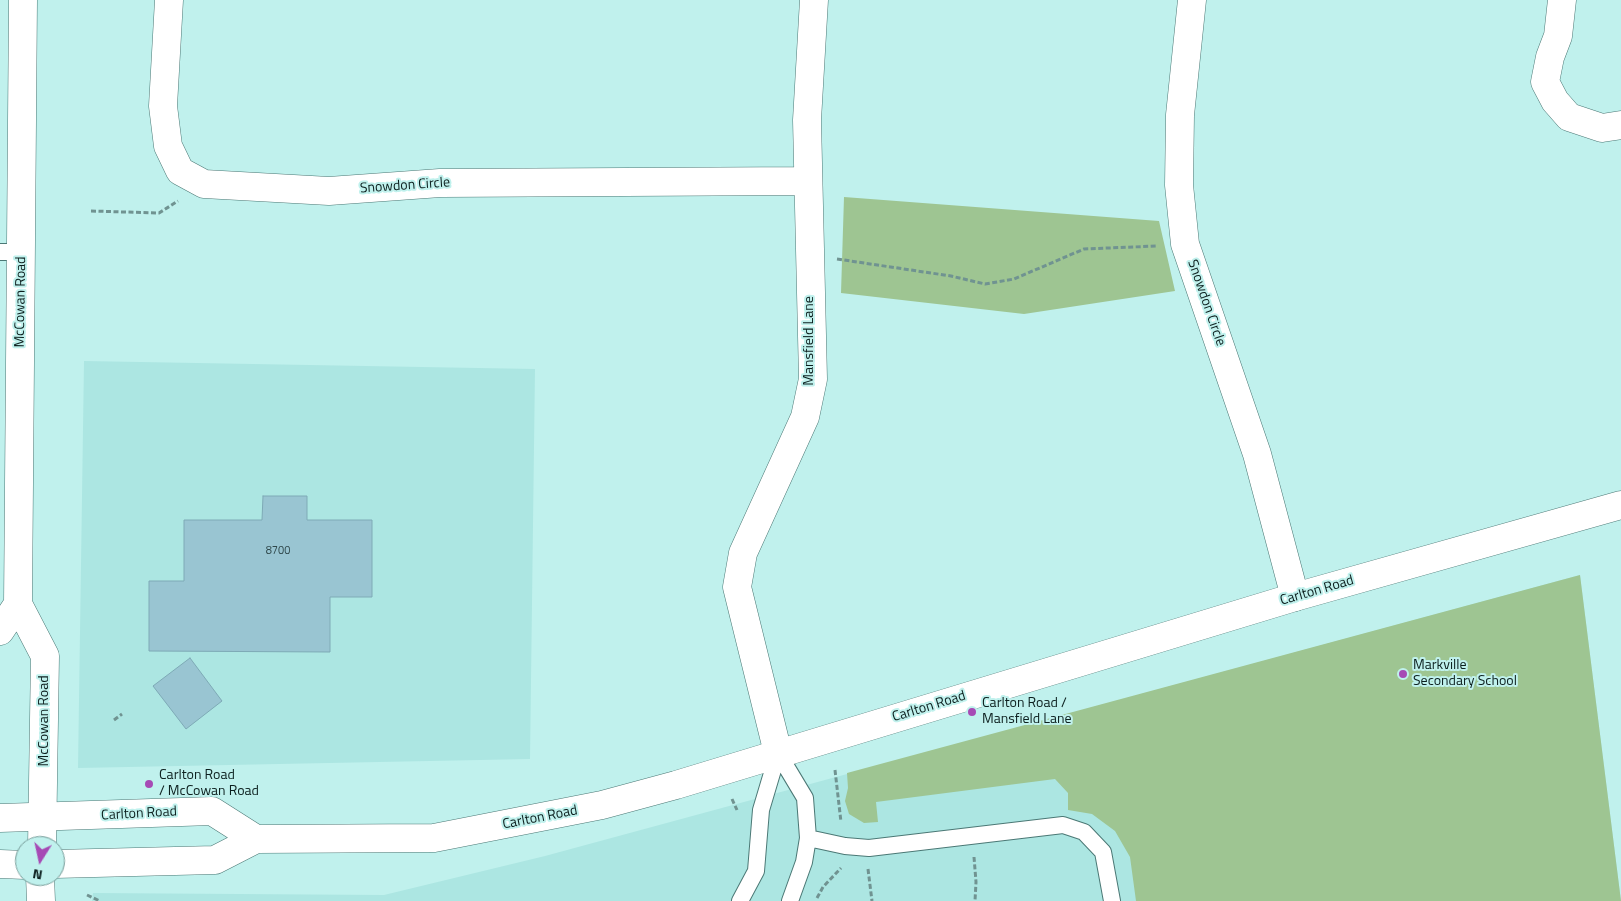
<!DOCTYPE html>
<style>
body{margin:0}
#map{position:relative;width:1621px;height:901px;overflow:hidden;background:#c0f1ed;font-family:"Titillium Web",sans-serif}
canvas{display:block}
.north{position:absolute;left:15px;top:836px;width:50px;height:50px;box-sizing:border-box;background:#c0f1ed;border:1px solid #789d9a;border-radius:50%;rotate:190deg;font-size:14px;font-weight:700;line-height:20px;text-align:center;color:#0c1f1e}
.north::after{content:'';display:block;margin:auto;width:18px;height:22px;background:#a64ab5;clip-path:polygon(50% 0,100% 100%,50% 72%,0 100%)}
</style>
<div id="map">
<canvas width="1621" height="901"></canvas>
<div class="north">N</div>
</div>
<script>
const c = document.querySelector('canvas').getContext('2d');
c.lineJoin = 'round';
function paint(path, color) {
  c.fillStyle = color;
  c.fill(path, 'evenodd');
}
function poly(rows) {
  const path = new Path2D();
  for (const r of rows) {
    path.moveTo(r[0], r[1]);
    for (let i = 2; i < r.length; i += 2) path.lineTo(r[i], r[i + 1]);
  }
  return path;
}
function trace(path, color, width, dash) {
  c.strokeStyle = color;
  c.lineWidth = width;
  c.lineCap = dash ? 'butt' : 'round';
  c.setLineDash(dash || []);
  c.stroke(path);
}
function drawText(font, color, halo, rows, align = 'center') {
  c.font = font + ' "Titillium Web",sans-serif';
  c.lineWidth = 4;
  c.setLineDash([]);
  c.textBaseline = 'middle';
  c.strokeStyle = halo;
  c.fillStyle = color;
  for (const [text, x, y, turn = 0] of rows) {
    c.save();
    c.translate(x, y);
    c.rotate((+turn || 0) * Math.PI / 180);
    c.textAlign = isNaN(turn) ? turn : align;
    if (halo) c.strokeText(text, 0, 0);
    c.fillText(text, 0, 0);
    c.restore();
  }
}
const built = poly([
 [84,361,535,369,530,759,78,768],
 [1580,575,1621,901,92,901,93,893,384,895,545,856]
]);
const green = poly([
 [844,197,1159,221,1175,291,1024,314,841,293],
 [1580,575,1621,901,1136,901,1130,857,1115,831,1092,814,1068,810,1068,793,1055,779,876,802,878,822,864,823,849,814,845,801,848,788,847,773]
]);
const building = poly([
 [263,496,307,496,307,520,372,520,372,597,330,597,330,652,149,651,149,581,184,581,184,520,262,520,263,496],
 [190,658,222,701,186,729,153,686,190,658]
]);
const path = poly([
 [91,211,159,213,178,201],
 [837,259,951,276,985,284,1014,279,1084,249,1157,246],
 [114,720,122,714],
 [835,770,841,822],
 [732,799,737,810],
 [974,857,976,882,975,901],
 [868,869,872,901],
 [87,895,100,901],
 [817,898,823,887,841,868]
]);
const service = poly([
 [0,252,21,252],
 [778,753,805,798,808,838,804,862,790,901],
 [808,838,845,846,869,848,1063,825,1084,832,1103,852,1112,901],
 [740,901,756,871,761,810,778,753]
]);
const minor = poly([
 [169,0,163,106,168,146,180,171,204,184,329,191,440,183,808,181],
 [1192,0,1180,115,1179,185,1185,244,1257,454,1295,597],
 [1562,0,1558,36,1550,57,1545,82,1555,101,1569,117,1602,128,1621,125],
 [778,753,737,587,743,553,805,417,813,379,807,120,814,0]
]);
const tertiary = poly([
 [0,818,212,811,256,839],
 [0,864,25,865],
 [55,864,215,860,256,839,434,838,602,805,676,785,1295,597,1621,505]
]);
const secondary = poly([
 [23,0,18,604,45,656,42,846],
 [0,631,18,604],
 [40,876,41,901]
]);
const markers = [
 [1403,674,5,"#a64ab5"],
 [972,712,5,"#a64ab5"],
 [149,784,5,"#a64ab5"]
];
const numberNames = [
 ["8700",278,551]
];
const streetNames = [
 ["Snowdon Circle",405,186,-4],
 ["McCowan Road",21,302,-89],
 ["Snowdon Circle",1206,303,71],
 ["Mansfield Lane",810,341,-90],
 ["Carlton Road",1317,591,-16],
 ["Carlton Road",929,707,-17],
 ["McCowan Road",45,721,-90],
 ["Carlton Road",139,814,-3],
 ["Carlton Road",540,818,-11]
];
const poiNames = [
 ["Markville",1413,666],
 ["Secondary School",1413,682],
 ["Carlton Road /",982,704],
 ["Mansfield Lane",982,720],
 ["Carlton Road",159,776],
 ["/ McCowan Road",159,792]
];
paint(built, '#ace6e2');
paint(green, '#9ec592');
paint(building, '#99c5d2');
trace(building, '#7eaab6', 1);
trace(service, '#4b7875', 18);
trace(minor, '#4b7875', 29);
trace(tertiary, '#4b7875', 29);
trace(secondary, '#4b7875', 29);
trace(path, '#709391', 3, [5, 2.5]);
trace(service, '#fff', 16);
trace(minor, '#fff', 28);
trace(tertiary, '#fff', 28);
trace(secondary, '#fff', 28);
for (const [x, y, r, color] of markers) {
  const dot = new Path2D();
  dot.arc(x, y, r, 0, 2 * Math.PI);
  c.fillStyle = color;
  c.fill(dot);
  trace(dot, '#c0f1ed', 2);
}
drawText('11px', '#2f484b', null, numberNames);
drawText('14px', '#0c1f1e', '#c0f1ed', streetNames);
drawText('14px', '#0c1f1e', '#c0f1ed', poiNames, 'left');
</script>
